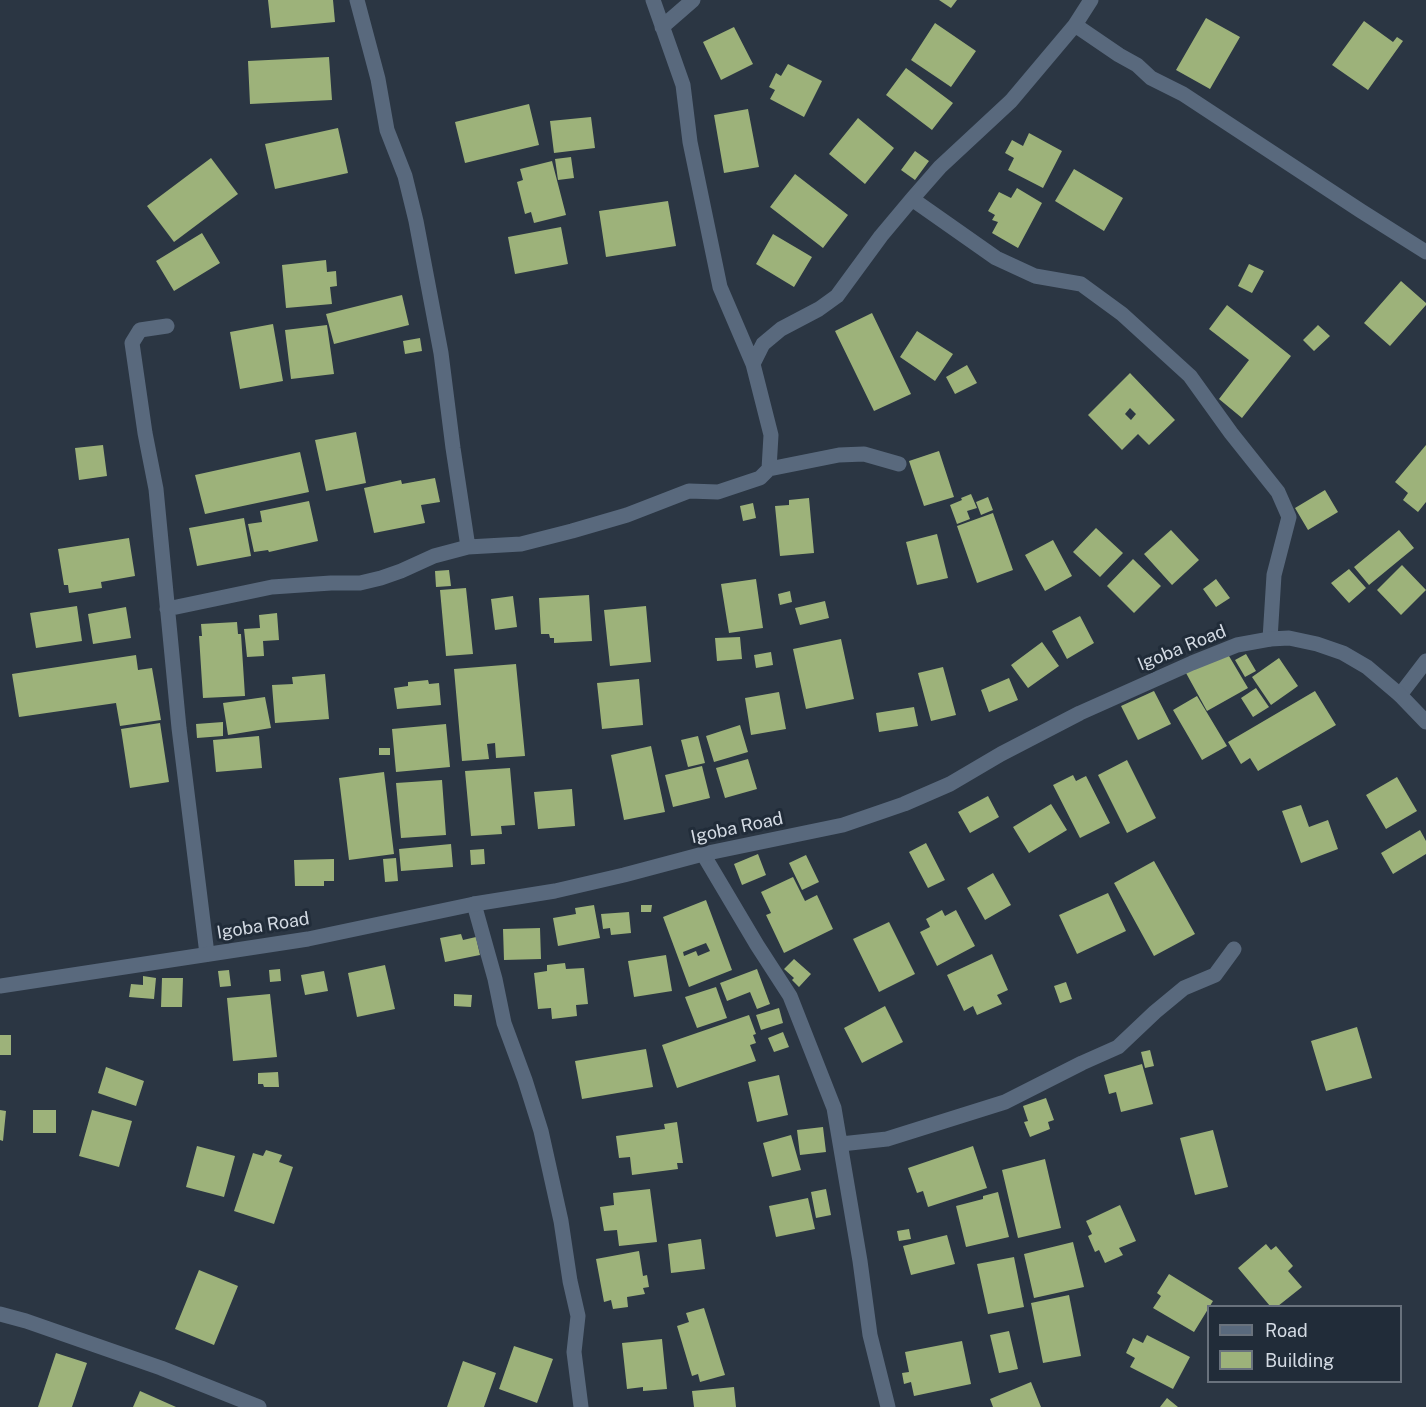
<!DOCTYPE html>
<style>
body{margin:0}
#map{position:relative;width:1426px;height:1407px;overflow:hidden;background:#2b3643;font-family:"Public Sans",sans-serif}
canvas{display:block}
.legend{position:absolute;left:1207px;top:1305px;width:195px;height:78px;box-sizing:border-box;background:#212c39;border:2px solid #69727d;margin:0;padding:8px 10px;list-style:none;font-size:18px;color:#d4dbe4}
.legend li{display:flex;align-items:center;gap:12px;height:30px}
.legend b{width:30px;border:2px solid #69727d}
</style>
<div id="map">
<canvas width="1426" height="1407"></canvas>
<ul class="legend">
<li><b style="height:8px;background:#59697d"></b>Road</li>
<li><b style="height:16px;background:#9db27a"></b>Building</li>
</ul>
</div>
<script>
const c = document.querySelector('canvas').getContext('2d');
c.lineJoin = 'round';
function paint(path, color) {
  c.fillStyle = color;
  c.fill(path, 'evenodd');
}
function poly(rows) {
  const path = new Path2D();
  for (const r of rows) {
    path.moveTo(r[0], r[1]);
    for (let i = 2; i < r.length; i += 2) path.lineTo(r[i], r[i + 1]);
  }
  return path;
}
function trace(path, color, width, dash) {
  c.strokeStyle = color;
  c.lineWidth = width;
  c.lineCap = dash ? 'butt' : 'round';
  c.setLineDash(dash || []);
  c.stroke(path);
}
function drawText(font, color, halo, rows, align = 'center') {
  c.font = font + ' "Public Sans",sans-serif';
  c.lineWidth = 6;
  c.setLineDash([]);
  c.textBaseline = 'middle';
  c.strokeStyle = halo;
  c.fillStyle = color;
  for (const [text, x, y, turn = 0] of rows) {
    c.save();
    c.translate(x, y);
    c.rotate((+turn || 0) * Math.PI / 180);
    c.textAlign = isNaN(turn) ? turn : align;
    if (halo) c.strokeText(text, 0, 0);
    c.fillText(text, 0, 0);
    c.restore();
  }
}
const building = poly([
 [268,0,333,0,335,22,271,28],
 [939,0,957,0,951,8],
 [1206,18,1240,37,1210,89,1176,70],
 [1364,21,1393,42,1397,37,1403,41,1368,90,1332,65],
 [935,23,976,51,951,87,911,60],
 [734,27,753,64,721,80,703,42],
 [329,57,332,100,250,104,248,61],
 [788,64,822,81,804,117,770,99,775,90,769,87,776,73,781,76],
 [906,68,953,103,932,130,886,95],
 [529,104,539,145,465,163,455,122],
 [748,109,759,167,724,173,714,115],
 [591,117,595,148,554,153,550,121],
 [858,118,894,148,865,184,829,154],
 [338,128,348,173,275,189,265,144],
 [1029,133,1062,151,1043,188,1008,170,1014,158,1005,153,1012,140,1023,146],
 [915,151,929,161,915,180,901,170],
 [571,157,574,178,558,180,555,159],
 [211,158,238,194,174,242,147,206],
 [552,161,566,215,534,223,531,212,525,214,517,182,523,180,520,169],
 [1074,169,1123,198,1104,231,1055,201],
 [795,174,848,215,823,248,770,207],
 [1017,188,1042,203,1018,248,992,233,998,222,992,220,995,215,988,211,999,192,1011,198],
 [668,201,676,246,606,257,599,211],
 [561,227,568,264,515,274,508,237],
 [202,233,220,263,174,291,156,261],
 [773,234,812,257,794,287,756,264],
 [326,260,327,272,336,271,337,286,330,287,332,304,286,308,282,265],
 [1249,264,1264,271,1252,293,1238,286],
 [1401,281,1426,303,1426,305,1390,346,1364,323],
 [402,295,409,325,334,344,326,314],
 [1227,305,1291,356,1242,418,1219,399,1249,360,1209,329],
 [872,313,911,394,874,411,835,331],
 [273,324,283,381,240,389,230,332],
 [327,325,334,374,291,379,285,330],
 [1318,325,1330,336,1314,351,1303,340],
 [917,331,953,354,935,381,900,357],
 [420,338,422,351,405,354,403,341],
 [967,365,977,383,955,394,946,377],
 [1130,373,1175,420,1149,445,1138,434,1122,450,1088,415],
 [1130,408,1136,414,1131,420,1125,414],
 [356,432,366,483,326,491,315,440],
 [103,445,107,476,79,480,75,448],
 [1426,445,1426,502,1418,512,1403,500,1408,493,1395,482],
 [939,451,954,497,924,506,909,461],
 [300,452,309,492,205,514,195,475],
 [435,478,440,502,421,505,425,523,374,533,364,488,401,480,402,484],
 [1325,490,1338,512,1308,530,1295,508],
 [971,494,977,508,967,511,970,519,957,524,950,505,962,500,961,498],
 [988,497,993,510,981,515,976,502],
 [809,498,814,553,780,556,775,506,789,505,789,500],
 [309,501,318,541,269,552,268,550,254,552,248,524,262,522,260,511],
 [753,503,756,518,743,521,740,506],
 [993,513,1013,570,977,583,957,526],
 [244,518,251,556,197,566,189,528],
 [1096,528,1123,553,1100,577,1073,552],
 [1171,530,1199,560,1172,585,1144,554],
 [1399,530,1414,548,1369,585,1354,567],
 [937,534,948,578,917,585,906,542],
 [129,538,135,576,101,582,102,588,69,593,68,585,64,585,58,549],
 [1053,540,1072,576,1045,591,1025,555],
 [1133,559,1161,586,1134,613,1107,586],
 [1402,565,1426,590,1401,615,1377,590],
 [1349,569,1366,588,1349,603,1331,583],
 [449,570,451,586,436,587,435,571],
 [756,579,763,628,729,633,721,584],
 [1216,579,1230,598,1216,607,1203,589],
 [466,588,473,654,446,656,440,590],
 [790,591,792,602,780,605,778,594],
 [589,595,592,641,554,643,554,638,550,638,549,634,541,634,539,598],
 [513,596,517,627,495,630,491,599],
 [825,601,829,618,800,625,795,608],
 [77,606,82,641,36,648,30,613],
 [646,606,651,662,610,666,604,610],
 [126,607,131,638,93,644,88,614],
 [277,613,279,640,263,641,264,656,247,657,244,629,260,628,259,615],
 [1080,616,1094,643,1067,659,1052,631],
 [237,622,238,634,241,634,245,696,203,698,199,636,202,636,201,624],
 [740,637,742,659,717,661,715,638],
 [841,639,854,699,806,709,793,649],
 [1042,642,1059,666,1028,688,1011,665],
 [1226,651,1248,688,1207,711,1186,673],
 [771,652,773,665,756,668,754,655],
 [1246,654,1256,671,1245,677,1235,660],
 [136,655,138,670,152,668,161,720,120,726,116,703,19,717,12,674],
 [1279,658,1298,686,1271,705,1252,677],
 [516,664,525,756,496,758,495,743,487,744,489,759,462,761,454,669],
 [943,667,956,715,931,721,918,673],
 [325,674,329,719,275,723,272,685,293,684,292,677],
 [1009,678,1018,700,989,712,981,690],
 [639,679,643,725,602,729,597,683],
 [428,680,429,684,439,683,441,705,397,709,394,688,408,686,408,682],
 [1256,688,1269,707,1253,717,1241,698],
 [1154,691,1171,724,1138,740,1121,706],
 [1315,691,1336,725,1258,771,1250,758,1241,764,1228,742],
 [779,692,786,729,751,735,745,698],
 [1197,696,1227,746,1202,760,1173,710],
 [265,697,271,728,228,735,223,703],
 [914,707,918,726,879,732,876,713],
 [223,722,223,736,197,738,196,724],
 [160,723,169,782,130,788,121,729],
 [446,724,450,767,396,772,392,729],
 [740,725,748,752,714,762,706,736],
 [259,736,262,768,216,772,213,740],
 [698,736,705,763,688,767,681,740],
 [651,746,665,812,624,820,611,755],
 [379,748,390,748,390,755,379,755],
 [748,759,757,789,725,798,716,768],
 [1127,760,1156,818,1127,833,1098,775],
 [702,766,710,798,673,807,665,775],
 [510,768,515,825,501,826,502,834,471,836,465,771],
 [384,772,394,854,349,860,339,778],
 [1073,775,1076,781,1086,776,1110,823,1080,838,1053,785],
 [1397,777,1417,811,1386,829,1366,795],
 [442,780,446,835,401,838,396,783],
 [572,789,575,826,538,829,534,792],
 [988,796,999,817,970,833,958,812],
 [1051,804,1067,830,1029,853,1013,827],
 [1301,805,1309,827,1328,820,1338,849,1301,863,1282,811],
 [1420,830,1426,841,1426,854,1393,874,1381,853],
 [926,843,945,880,928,888,909,852],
 [451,844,453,867,401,871,399,849],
 [484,849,485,864,471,865,470,850],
 [758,854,766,875,742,885,734,864],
 [806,855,819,882,802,890,789,863],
 [396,858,398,881,385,882,383,859],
 [334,859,334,881,324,881,324,886,295,886,294,860],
 [1154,861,1195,934,1154,956,1114,883],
 [993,873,1011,905,985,920,967,888],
 [793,877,805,901,817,895,833,929,784,953,766,915,771,913,761,892],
 [1108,893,1126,931,1077,954,1059,915],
 [706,900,732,970,689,987,663,917],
 [706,943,710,951,698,956,696,951,684,956,683,952],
 [594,905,600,938,558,946,553,918,576,914,575,908],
 [641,905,652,905,651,912,641,912],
 [942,910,945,916,956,910,975,946,937,966,920,932,930,927,926,919],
 [629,912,631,933,611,935,610,928,603,929,601,914],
 [889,922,915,974,879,992,853,939],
 [540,928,541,959,504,960,503,929],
 [461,934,463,940,476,937,480,955,445,962,440,938],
 [992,954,1008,990,997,995,1002,1004,977,1015,973,1006,964,1011,947,975],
 [666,955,672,991,634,997,628,961],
 [794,959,811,974,799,987,792,980,794,978,784,969],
 [565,963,566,969,584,968,588,1004,576,1005,577,1016,552,1019,551,1008,538,1009,534,973,547,971,547,965],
 [385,965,395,1009,357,1017,348,973],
 [280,969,281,981,270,982,269,970],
 [757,969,770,1004,757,1009,750,992,727,1001,720,983],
 [229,970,231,986,220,987,218,971],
 [324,971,328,991,305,995,301,975],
 [143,976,156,978,154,999,129,997,131,984,143,985],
 [162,978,183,978,182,1007,161,1007],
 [1066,982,1072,999,1060,1003,1054,986],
 [716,987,727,1018,697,1028,685,997],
 [270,994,277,1057,233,1061,227,998],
 [454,994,472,995,471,1007,454,1006],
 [885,1006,903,1042,862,1063,844,1028],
 [779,1008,783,1023,761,1030,756,1015],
 [749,1015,756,1034,753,1035,756,1043,750,1045,756,1061,677,1088,662,1045],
 [1357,1027,1372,1078,1326,1091,1311,1041],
 [783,1032,789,1047,774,1052,768,1038],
 [0,1035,11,1035,11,1055,0,1055],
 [646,1049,653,1087,582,1099,575,1061],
 [1150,1050,1154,1066,1145,1068,1141,1052],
 [1142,1064,1153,1104,1121,1112,1116,1092,1109,1094,1104,1075],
 [106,1067,144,1081,136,1106,98,1093],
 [278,1072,279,1087,264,1087,263,1084,258,1084,258,1073],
 [779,1075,788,1115,757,1122,748,1082],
 [1046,1098,1054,1120,1048,1122,1050,1129,1030,1137,1024,1122,1028,1121,1023,1106],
 [0,1110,6,1111,3,1141,0,1140],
 [33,1110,56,1110,56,1133,33,1133],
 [92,1110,132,1121,119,1167,79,1156],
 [677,1122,683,1163,677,1163,678,1169,632,1175,630,1157,619,1158,616,1136,665,1129,664,1124],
 [823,1127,826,1152,800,1155,797,1130],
 [1213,1130,1228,1187,1195,1195,1180,1138],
 [791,1135,801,1170,772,1177,763,1143],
 [197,1146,235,1156,224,1197,186,1187],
 [973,1146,987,1188,928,1207,923,1191,917,1193,908,1168],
 [266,1150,282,1155,279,1162,293,1167,274,1224,234,1211,253,1153,263,1156],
 [1045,1159,1061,1228,1018,1238,1002,1170],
 [650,1189,657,1242,619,1246,617,1230,604,1231,600,1207,614,1205,613,1193],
 [826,1189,831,1215,816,1218,811,1192],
 [998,1192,1009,1237,966,1247,956,1206,983,1199,983,1196],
 [808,1198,815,1229,776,1237,769,1206],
 [1120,1205,1136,1241,1119,1248,1123,1255,1105,1263,1099,1250,1095,1252,1088,1236,1092,1234,1086,1221],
 [909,1229,911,1239,899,1241,897,1231],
 [947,1235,955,1264,911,1275,903,1246],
 [701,1239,705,1269,671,1273,668,1244],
 [1073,1242,1084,1287,1034,1298,1024,1254],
 [1266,1244,1271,1250,1276,1246,1293,1266,1288,1271,1302,1287,1278,1306,1270,1306,1238,1268],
 [639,1251,643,1276,647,1275,649,1287,643,1288,645,1294,627,1297,628,1307,613,1309,611,1300,604,1302,596,1259],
 [1014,1257,1024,1307,988,1314,977,1264],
 [199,1270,238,1286,214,1345,175,1329],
 [1169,1274,1213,1301,1194,1332,1153,1308,1161,1296,1157,1293],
 [1069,1295,1081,1356,1043,1363,1031,1303],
 [704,1308,725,1375,700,1382,698,1374,692,1376,677,1326,689,1322,686,1313],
 [1009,1331,1018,1369,999,1373,990,1335],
 [1147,1335,1190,1357,1173,1389,1130,1367,1135,1358,1126,1353,1133,1338,1143,1343],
 [662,1339,667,1389,643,1391,643,1387,627,1389,622,1343],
 [962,1341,971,1384,914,1396,911,1382,904,1384,902,1373,909,1372,905,1352],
 [514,1346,553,1359,537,1403,499,1389],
 [56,1353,87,1363,72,1407,38,1407],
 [463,1361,496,1373,484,1407,447,1407],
 [1031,1382,1041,1407,993,1407,990,1399],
 [734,1387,736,1407,694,1407,692,1391],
 [140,1391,176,1407,133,1407],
 [1167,1398,1178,1407,1160,1407]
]);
const minor = poly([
 [357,0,378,79,387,130,405,176,416,221,441,353,453,448,468,547],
 [653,0,683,85,690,142,720,287,753,364,771,435,769,469],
 [1075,25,1119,55,1137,65,1151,78,1183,94,1361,211,1426,252],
 [662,27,693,0],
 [912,199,996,258,1035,276,1081,284,1122,314,1190,376,1231,433,1278,492,1289,517,1274,575,1270,639],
 [167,326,140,330,132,343,145,433,156,489,179,728,207,954],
 [753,364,763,344,781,329,819,309,837,296,881,236,912,199,940,167,1011,101,1075,25,1091,0],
 [167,609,272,587,331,583,360,583,381,578,401,571,434,556,468,547,521,544,572,531,627,515,689,491,718,492,760,478,769,469,839,455,864,454,899,464],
 [1400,695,1426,661],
 [703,854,757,945,790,996,834,1108,860,1261,870,1335,888,1407],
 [474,904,495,979,504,1023,525,1080,541,1131,561,1221,570,1281,578,1316,574,1352,581,1407],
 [841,1144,887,1139,1005,1102,1082,1063,1118,1047,1155,1012,1184,988,1215,975,1234,949],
 [0,1314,26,1321,161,1368,259,1407]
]);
const tertiary = poly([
 [0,986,308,939,474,904,555,891,624,875,703,854,843,825,904,804,950,784,1001,754,1080,713,1192,663,1237,645,1270,639,1289,638,1317,644,1343,653,1367,667,1400,695,1426,722]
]);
const streetNames = [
 ["Igoba Road",1182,648,-22],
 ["Igoba Road",737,828,-12],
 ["Igoba Road",263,926,-9]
];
paint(building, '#9db27a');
trace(minor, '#59697d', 15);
trace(tertiary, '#59697d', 15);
drawText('18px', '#d4dbe4', '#212c39', streetNames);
</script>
